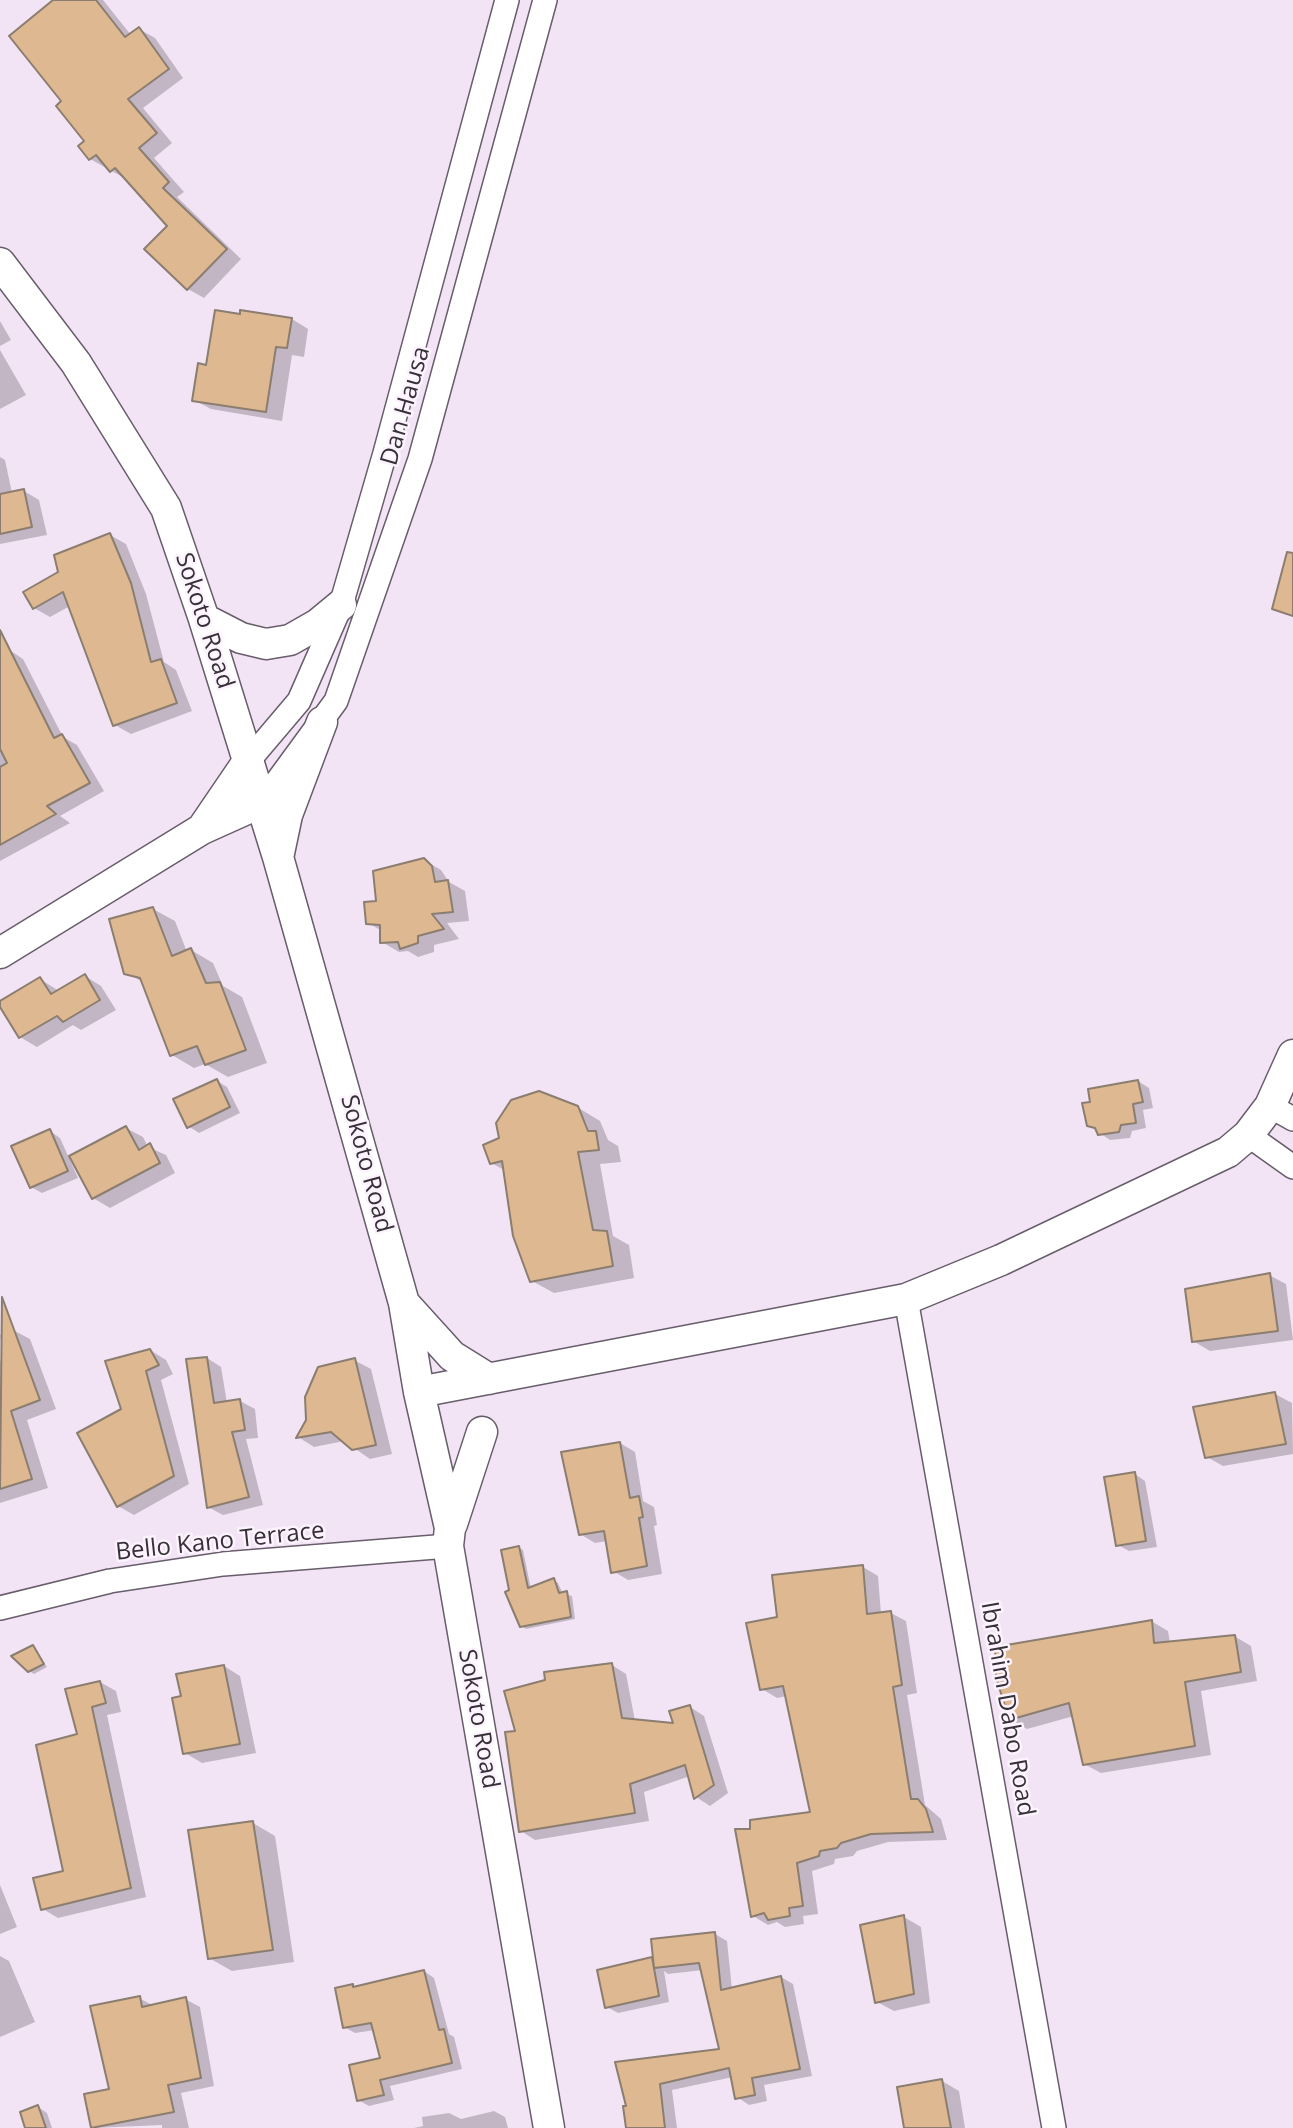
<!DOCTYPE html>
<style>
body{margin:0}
canvas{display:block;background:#f2e4f5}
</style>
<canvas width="1293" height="2128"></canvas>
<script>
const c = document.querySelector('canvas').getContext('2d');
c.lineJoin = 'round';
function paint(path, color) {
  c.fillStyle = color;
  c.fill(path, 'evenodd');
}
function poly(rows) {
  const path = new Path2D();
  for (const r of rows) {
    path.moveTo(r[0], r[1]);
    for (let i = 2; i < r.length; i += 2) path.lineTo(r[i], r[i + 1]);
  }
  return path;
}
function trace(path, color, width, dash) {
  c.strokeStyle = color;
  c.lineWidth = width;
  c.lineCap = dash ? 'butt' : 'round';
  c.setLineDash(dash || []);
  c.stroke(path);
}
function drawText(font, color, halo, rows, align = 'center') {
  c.font = font + ' "Open Sans",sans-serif';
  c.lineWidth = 5;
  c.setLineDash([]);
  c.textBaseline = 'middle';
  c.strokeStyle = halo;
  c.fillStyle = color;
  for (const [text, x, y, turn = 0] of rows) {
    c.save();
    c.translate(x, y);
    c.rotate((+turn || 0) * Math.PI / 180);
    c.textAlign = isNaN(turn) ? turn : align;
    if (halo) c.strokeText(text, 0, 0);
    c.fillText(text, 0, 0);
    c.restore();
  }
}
const shadow = poly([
 [56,0,103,0,131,35,139,29,155,38,183,78,143,108,172,143,154,158,184,192,177,197,241,259,204,298,188,289,169,226,128,180,90,159,87,141,63,102],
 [292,319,308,329,304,357,292,355,282,421,211,409,194,400,208,367],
 [0,321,11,340,0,346],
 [0,350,26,395,0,409],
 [0,457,5,460,12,493,24,491,39,500,47,535,0,544],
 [110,535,126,544,146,594,164,662,176,670,192,711,131,734,115,725,70,606,50,617,34,608,60,573],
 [0,633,8,649,23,659,63,737,77,745,104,791,60,816,70,823,0,861],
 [424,860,441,870,449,882,465,891,469,921,447,923,459,939,434,945,434,952,418,957,408,951,399,952,382,942,382,931,368,923,378,903],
 [153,909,175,921,187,952,191,950,213,963,223,986,242,997,267,1063,228,1077,205,1064,194,1068,172,1055,144,983,126,972],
 [85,976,101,986,116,1010,81,1030,73,1025,37,1047,20,1037,0,1004,40,979,59,991],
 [217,1081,227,1087,240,1113,199,1133,188,1126],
 [1138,1081,1149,1088,1153,1108,1143,1110,1146,1128,1132,1131,1130,1138,1110,1140,1088,1125],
 [577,1107,600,1121,608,1140,618,1146,621,1162,600,1164,613,1236,629,1245,634,1278,554,1293,532,1281,506,1171,491,1163],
 [126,1128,143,1137,148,1147,166,1155,175,1173,110,1208,93,1198,73,1159,70,1160,78,1178,42,1193,31,1187,50,1131,60,1138,69,1158],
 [1269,1275,1286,1284,1293,1340,1210,1351,1193,1341],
 [13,1330,30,1339,56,1409,27,1420,48,1488,0,1503,0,1361,4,1360,0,1335],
 [150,1350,166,1360,173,1374,161,1380,189,1484,134,1515,118,1506,123,1409],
 [207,1358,221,1367,227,1403,240,1401,255,1409,258,1438,246,1439,263,1505,223,1515,208,1507],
 [354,1360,371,1369,392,1454,370,1459,344,1441,314,1447,298,1437],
 [1275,1394,1292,1403,1293,1454,1223,1466,1207,1457],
 [620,1443,635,1452,643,1501,654,1507,657,1525,654,1526,662,1574,628,1580,613,1571,607,1541,595,1543,580,1534],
 [1135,1474,1145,1481,1157,1547,1129,1551,1118,1545],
 [519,1548,523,1550,531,1589,553,1580,558,1583,563,1594,572,1596,575,1619,526,1629,521,1626,511,1591],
 [863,1567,878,1576,881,1614,891,1613,906,1621,917,1693,907,1695,925,1805,941,1819,947,1840,888,1842,857,1851,853,1856,835,1859,834,1864,812,1871,818,1914,803,1916,804,1924,785,1927,777,1922,768,1925,753,1916,751,1830,812,1813,787,1696,777,1698,762,1689,779,1618],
 [1151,1621,1168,1631,1170,1643,1234,1636,1251,1646,1257,1681,1201,1691,1211,1755,1101,1773,1084,1764,1074,1716,1027,1729,1010,1719],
 [33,1647,47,1667,34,1674,29,1671],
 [612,1665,626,1674,635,1721,675,1725,690,1707,704,1716,728,1793,710,1806,696,1797,690,1776,644,1792,649,1821,535,1840,521,1831,517,1732],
 [224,1666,240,1676,256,1753,202,1763,185,1753,183,1697],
 [100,1682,116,1691,121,1712,107,1715,146,1897,58,1918,43,1909,65,1872,79,1735],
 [253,1823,275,1836,294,1962,232,1971,209,1958],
 [0,1885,17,1927,0,1934],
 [904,1917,921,1927,930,2003,894,2011,877,2002],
 [715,1934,727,1941,732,1989,781,1977,793,1984,812,2076,764,2085,767,2101,749,2105,737,2097,733,2077,672,2090,677,2128,628,2128,628,2107,617,2064,721,2051,703,1970,668,1974,664,1971,669,2002,618,2013,607,2007,652,1959,655,1961],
 [0,1956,9,1961,35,2022,0,2037],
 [424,1971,434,1978,449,2034,454,2037,462,2069,390,2086,394,2100,369,2106,358,2100,382,2059,375,2030,355,2033,344,2027,352,1986,357,1988],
 [139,1998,154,2006,185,1999,200,2007,214,2086,181,2093,189,2128,162,2128,162,2125,93,2128,86,2095,111,2090],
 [942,2081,959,2091,965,2128,906,2128],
 [38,2107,47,2113,52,2128,27,2128],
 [494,2111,505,2117,508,2128,414,2128,423,2126,422,2117,449,2113,461,2119]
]);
const building = poly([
 [53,0,96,0,125,37,139,27,169,69,128,99,157,133,139,148,169,182,163,188,227,249,187,290,144,249,167,226,115,168,110,172,96,155,89,160,78,146,84,141,56,106,61,101,9,36,53,0],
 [215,310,240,314,240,310,292,318,287,348,276,347,266,412,192,401,198,363,206,365,215,310],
 [24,489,32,527,0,534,0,494,24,489],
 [110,533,131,583,151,662,161,659,177,703,113,726,63,592,33,609,23,592,58,572,54,555,110,533],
 [1287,552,1293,553,1293,616,1272,609,1287,552],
 [0,630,54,738,62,734,90,783,47,806,56,814,0,845,0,767,7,763,0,749,0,630],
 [424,858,432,866,435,882,448,880,453,912,432,914,444,929,418,936,418,943,400,949,398,942,380,943,380,925,366,924,364,902,376,901,373,871,424,858],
 [153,907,172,956,191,948,206,983,220,982,246,1050,205,1065,197,1046,170,1056,140,978,124,974,109,919,153,907],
 [85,974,100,1000,63,1022,57,1016,19,1038,0,1007,0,1001,40,977,51,994,85,974],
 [217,1079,230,1107,187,1128,173,1099,217,1079],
 [1138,1080,1143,1102,1133,1104,1136,1123,1121,1125,1119,1132,1098,1135,1095,1128,1087,1126,1082,1103,1090,1102,1088,1089,1138,1080],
 [539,1091,578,1106,588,1131,596,1131,599,1150,578,1152,593,1230,607,1231,613,1266,530,1282,513,1236,502,1161,490,1164,483,1145,499,1138,496,1123,511,1100,539,1091],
 [126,1126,139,1150,150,1143,160,1163,92,1199,69,1156,126,1126],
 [50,1129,68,1171,30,1188,11,1146,50,1129],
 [1270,1273,1278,1331,1192,1342,1185,1289,1270,1273],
 [2,1297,40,1400,11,1411,32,1479,0,1489,2,1297],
 [150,1349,159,1365,146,1371,174,1476,117,1507,77,1433,121,1409,105,1361,150,1349],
 [207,1357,214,1403,240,1399,245,1430,232,1432,249,1497,207,1508,186,1359,207,1357],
 [355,1358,376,1445,352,1450,331,1432,296,1438,306,1420,305,1397,318,1367,355,1358],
 [1275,1392,1286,1444,1205,1458,1193,1407,1275,1392],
 [620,1442,630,1498,639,1496,643,1517,639,1518,647,1566,611,1573,604,1531,579,1535,561,1452,620,1442],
 [1135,1472,1146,1541,1116,1546,1104,1477,1135,1472],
 [519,1546,528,1588,554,1578,559,1593,567,1591,571,1617,520,1627,505,1592,509,1590,501,1550,519,1546],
 [863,1565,867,1614,891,1611,902,1685,893,1687,911,1799,918,1799,926,1809,933,1832,871,1834,841,1843,837,1848,820,1851,819,1856,797,1863,803,1906,789,1908,790,1916,768,1920,764,1913,751,1917,735,1829,750,1829,750,1820,810,1812,783,1686,760,1690,746,1623,777,1617,772,1575,863,1565],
 [1152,1620,1154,1643,1235,1635,1241,1672,1185,1682,1195,1746,1083,1765,1069,1703,1009,1720,996,1677,995,1647,1152,1620],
 [33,1645,44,1664,28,1672,11,1656,33,1645],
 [612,1663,622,1718,673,1723,669,1711,690,1705,714,1785,694,1799,685,1765,630,1784,635,1813,519,1832,505,1732,515,1731,504,1691,545,1680,544,1672,612,1663],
 [224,1665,240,1744,183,1754,172,1698,181,1696,176,1674,224,1665],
 [100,1681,106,1703,92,1707,131,1888,41,1910,33,1878,63,1871,36,1745,77,1734,65,1689,100,1681],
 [253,1821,273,1950,208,1959,188,1830,253,1821],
 [904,1915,914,1994,875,2003,860,1925,904,1915],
 [715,1932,721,1990,781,1976,800,2069,752,2078,755,2095,735,2099,729,2068,660,2084,665,2128,626,2128,623,2106,626,2106,615,2062,719,2049,699,1963,654,1968,651,1939,715,1932],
 [652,1957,659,1996,605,2008,597,1970,652,1957],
 [424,1970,439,2030,444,2029,452,2063,380,2080,384,2095,357,2101,349,2065,380,2058,371,2023,343,2028,335,1988,353,1984,353,1987,424,1970],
 [140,1996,142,2007,186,1997,201,2078,168,2085,174,2112,91,2128,84,2094,109,2089,90,2006,140,1996],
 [942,2079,951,2128,904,2128,897,2087,942,2079],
 [38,2105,46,2128,25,2128,20,2112,38,2105]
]);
const minor = poly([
 [249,760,299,701,341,605,385,453,507,0],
 [262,802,336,701,420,459,545,0],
 [1270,1106,1293,1119],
 [1248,1135,1293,1167],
 [906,1299,1054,2128],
 [0,1608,110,1581,223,1564,448,1546]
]);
const tertiary = poly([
 [0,263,76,363,166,508,204,619,278,857,404,1303,419,1392,450,1528,448,1546,549,2128],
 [204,619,241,638,266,644,290,640,318,624,341,605],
 [202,829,249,760],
 [279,853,287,815,322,722],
 [0,953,202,829,262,802],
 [404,1303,452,1356,489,1379],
 [419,1392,906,1299,1001,1260,1228,1152,1248,1135,1270,1106,1293,1055],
 [452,1524,482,1432]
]);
const streetNames = [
 ["Dan Hausa",406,406,-74],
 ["Sokoto Road",204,621,72],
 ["Sokoto Road",366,1164,75],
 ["Bello Kano Terrace",220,1542,-6],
 ["Ibrahim Dabo Road",1007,1709,80],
 ["Sokoto Road",478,1719,80]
];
paint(shadow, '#0003');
paint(building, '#deb891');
trace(building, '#8b7d6f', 2);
trace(minor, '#685d6b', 26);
trace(tertiary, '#685d6b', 33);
trace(minor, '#fff', 23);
trace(tertiary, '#fff', 30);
drawText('24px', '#363037', '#fcf3fe', streetNames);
</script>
